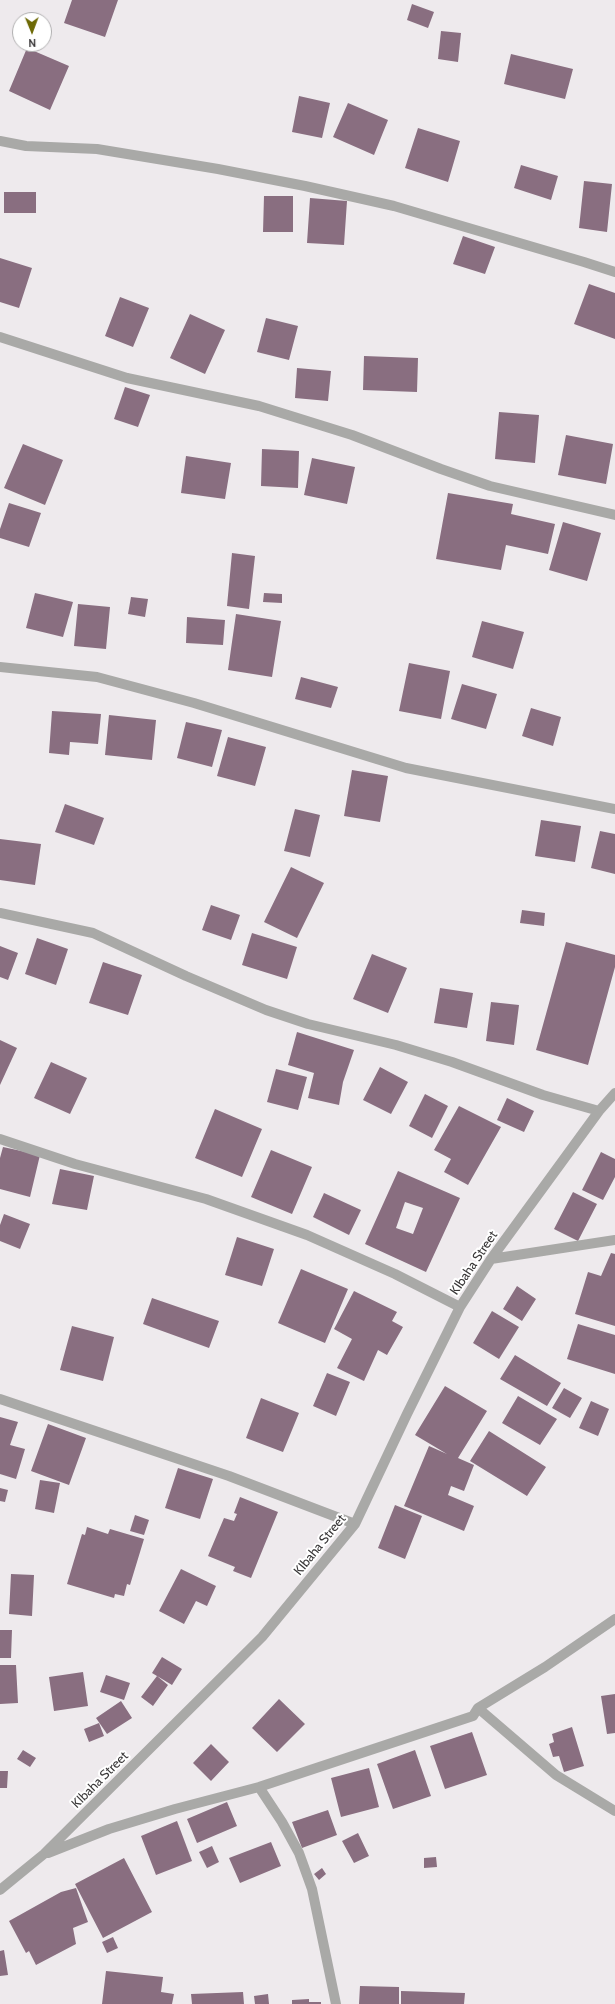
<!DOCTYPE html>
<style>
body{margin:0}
#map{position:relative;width:615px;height:2004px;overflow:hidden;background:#eeeaed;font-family:Cabin,sans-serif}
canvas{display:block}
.north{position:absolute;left:12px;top:12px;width:40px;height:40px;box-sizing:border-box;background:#fff;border:1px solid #b0afb0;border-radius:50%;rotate:179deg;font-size:11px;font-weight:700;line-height:16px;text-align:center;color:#3a3839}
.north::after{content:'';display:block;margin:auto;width:14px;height:18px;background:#6e6a06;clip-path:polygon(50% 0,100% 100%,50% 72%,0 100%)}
</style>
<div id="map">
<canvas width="615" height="2004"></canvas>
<div class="north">N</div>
</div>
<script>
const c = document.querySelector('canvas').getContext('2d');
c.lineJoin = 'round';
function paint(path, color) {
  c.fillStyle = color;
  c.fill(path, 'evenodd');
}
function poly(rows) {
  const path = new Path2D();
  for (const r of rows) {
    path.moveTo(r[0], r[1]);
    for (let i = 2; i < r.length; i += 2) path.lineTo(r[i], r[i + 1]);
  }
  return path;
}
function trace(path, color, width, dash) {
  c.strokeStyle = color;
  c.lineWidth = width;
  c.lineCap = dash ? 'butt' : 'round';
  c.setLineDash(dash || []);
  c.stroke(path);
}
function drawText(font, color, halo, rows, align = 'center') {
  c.font = font + ' Cabin,sans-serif';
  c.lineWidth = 4;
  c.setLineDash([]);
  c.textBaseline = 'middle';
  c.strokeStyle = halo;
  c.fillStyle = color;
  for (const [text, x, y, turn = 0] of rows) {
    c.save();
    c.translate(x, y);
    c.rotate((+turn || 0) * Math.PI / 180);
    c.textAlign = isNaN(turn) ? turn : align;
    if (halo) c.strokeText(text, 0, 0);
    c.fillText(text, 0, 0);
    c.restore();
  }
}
const building = poly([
 [72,0,118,0,105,37,64,23],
 [412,4,434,12,428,28,407,20],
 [441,31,461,33,458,62,438,59],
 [27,48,69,66,50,110,9,91],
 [511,54,573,69,565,99,504,84],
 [299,96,330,103,322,138,292,132],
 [348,103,388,120,374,155,333,137],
 [418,128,460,141,448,182,405,168],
 [521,165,558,176,551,200,514,188],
 [584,181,612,184,607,232,579,228],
 [4,192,36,192,36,213,4,213],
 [264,196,293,196,293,232,263,232],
 [310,198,347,201,344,245,307,243],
 [463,236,495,247,485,274,453,264],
 [0,258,32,268,19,308,0,302],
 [589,284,615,293,615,339,574,324],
 [120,297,149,308,133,347,105,336],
 [190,314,225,330,205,374,170,358],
 [266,318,298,326,289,360,257,352],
 [364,356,418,358,417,392,363,390],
 [297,368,331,371,328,401,295,398],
 [125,387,150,395,138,427,114,419],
 [499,412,539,415,535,463,495,459],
 [566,435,613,444,606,484,558,475],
 [23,444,63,460,45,505,4,488],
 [262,449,299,451,298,488,261,486],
 [186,456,231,463,225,499,181,493],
 [312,458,355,467,347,504,304,495],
 [448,493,513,504,511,514,555,524,548,554,506,545,501,570,436,559],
 [9,503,41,513,29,547,0,538,0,529],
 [563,522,601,533,587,581,549,570],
 [232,553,255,556,249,609,227,606],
 [35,593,73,602,63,637,26,628],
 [264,593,282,594,282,603,263,602],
 [131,597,148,599,145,617,128,614],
 [78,604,110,607,106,649,74,646],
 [236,614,281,621,272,677,228,670],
 [187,617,225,620,223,645,186,643],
 [482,621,524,632,513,669,472,657],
 [409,663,450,671,441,719,399,711],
 [301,677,338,687,331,708,295,699],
 [462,684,497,694,486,729,451,719],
 [531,708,561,717,553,746,522,736],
 [52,711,101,714,98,744,70,742,69,755,49,753],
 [109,715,156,720,152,760,105,755],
 [186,722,222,730,212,767,177,758],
 [228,737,266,747,255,786,217,776],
 [352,770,388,776,380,822,344,816],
 [65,804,104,818,94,845,55,832],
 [295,809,320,815,310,857,284,851],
 [541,820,581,826,575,862,535,856],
 [600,831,615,834,615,874,591,868],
 [0,839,41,844,35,885,0,880],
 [291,867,324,883,297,938,264,922],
 [211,905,240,915,231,940,202,930],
 [522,910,545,913,544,926,520,923],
 [252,933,297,947,287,979,242,965],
 [37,938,68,949,56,985,25,974],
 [566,942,615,955,615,967,588,1065,536,1050],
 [0,946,18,953,8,980,0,977],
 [372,954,407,968,388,1013,353,999],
 [103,962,142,975,128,1015,89,1003],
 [440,988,473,993,467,1028,434,1023],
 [491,1002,519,1005,514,1045,486,1041],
 [297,1032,354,1050,343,1082,339,1105,308,1098,314,1073,288,1065],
 [0,1040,17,1048,0,1085],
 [51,1062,87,1078,70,1114,34,1098],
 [380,1067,408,1082,391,1114,363,1100],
 [276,1069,307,1077,298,1110,267,1102],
 [425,1094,448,1106,432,1138,409,1126],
 [507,1098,534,1111,524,1132,497,1120],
 [459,1106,501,1127,468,1185,444,1172,451,1159,434,1150],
 [215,1109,262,1129,242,1177,195,1158],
 [3,1147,40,1155,30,1197,0,1189,0,1158],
 [271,1150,312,1167,292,1214,251,1197],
 [601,1152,615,1159,615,1177,603,1200,582,1190],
 [60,1169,94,1176,87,1210,52,1204],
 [398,1171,460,1198,426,1272,365,1244],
 [405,1202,423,1208,413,1234,396,1228],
 [573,1192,597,1204,578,1241,554,1229],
 [324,1193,361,1210,349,1235,313,1217],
 [4,1214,30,1224,20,1249,0,1241,0,1225],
 [237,1237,274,1249,262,1286,225,1275],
 [611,1253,615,1254,615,1326,575,1314,588,1272,601,1276],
 [301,1269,348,1289,325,1343,278,1323],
 [517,1286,536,1299,522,1321,503,1309],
 [354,1291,397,1312,392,1321,403,1327,387,1355,378,1350,364,1381,337,1368,352,1339,334,1329],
 [152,1298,219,1321,209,1348,143,1324],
 [492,1311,519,1327,499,1359,473,1343],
 [578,1324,615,1335,615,1374,567,1359],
 [72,1326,114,1337,103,1381,60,1370],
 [515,1355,561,1383,547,1406,500,1379],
 [327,1373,350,1382,336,1416,313,1406],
 [445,1386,487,1411,458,1458,474,1465,464,1491,451,1486,448,1495,474,1506,464,1531,404,1506,429,1446,447,1454,415,1435],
 [564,1388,582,1398,570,1418,552,1408],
 [518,1396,557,1419,540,1445,502,1423],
 [261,1398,299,1413,283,1452,246,1438],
 [591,1401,609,1409,598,1436,579,1428],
 [0,1417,18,1422,10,1445,25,1449,16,1479,0,1474],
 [48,1424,86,1438,69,1485,31,1471],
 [489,1431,546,1467,527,1496,470,1461],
 [178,1468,213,1479,200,1519,165,1508],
 [40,1480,60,1483,54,1513,35,1509],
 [0,1488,8,1490,5,1502,0,1501],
 [240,1497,278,1512,251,1578,233,1571,235,1567,208,1556,224,1518,234,1521,237,1514,234,1513],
 [395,1505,422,1516,405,1559,378,1548],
 [135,1515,149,1520,144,1535,130,1531],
 [87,1527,108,1534,110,1529,144,1539,130,1585,127,1584,124,1596,115,1594,114,1598,67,1584,82,1534,85,1535],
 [181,1569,216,1586,207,1606,196,1601,184,1624,159,1611],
 [11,1574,34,1575,32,1616,9,1614],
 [0,1630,12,1630,11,1658,0,1658],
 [162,1657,182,1669,172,1685,152,1673],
 [0,1665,16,1665,18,1703,0,1704],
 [83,1672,88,1706,54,1711,49,1677],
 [106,1675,130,1683,124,1700,100,1692],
 [157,1676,168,1685,153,1706,141,1697],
 [615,1694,615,1733,607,1734,601,1696],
 [279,1699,305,1724,277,1752,252,1728],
 [121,1701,132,1718,107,1734,96,1718],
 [99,1723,104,1736,89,1742,84,1729],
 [572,1727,584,1766,564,1772,559,1756,553,1757,549,1744,554,1742,552,1734],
 [472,1732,487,1775,445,1789,430,1746],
 [211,1744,229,1762,211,1781,193,1763],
 [23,1750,36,1758,30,1767,17,1759],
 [415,1750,431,1796,393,1809,377,1764],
 [369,1768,379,1807,341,1817,331,1778],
 [0,1771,8,1771,7,1788,0,1788],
 [227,1802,237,1826,197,1843,187,1819],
 [328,1810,337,1835,302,1848,292,1822],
 [177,1821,192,1861,156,1875,141,1836],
 [358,1833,369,1856,354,1863,342,1841],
 [271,1842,281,1866,240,1883,229,1858],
 [212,1846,219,1862,207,1868,199,1852],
 [436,1857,437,1867,424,1868,424,1858],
 [124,1858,152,1912,103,1938,75,1884],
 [322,1868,326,1874,319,1880,314,1874],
 [76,1888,88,1922,73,1928,76,1944,36,1965,29,1951,26,1953,9,1921,61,1892],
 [113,1937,118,1948,107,1953,102,1942],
 [4,1950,8,1975,0,1976,0,1951],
 [106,1971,163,1977,161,1992,174,1994,172,2004,102,2004],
 [360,1986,399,1987,399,2004,359,2004],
 [401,1991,465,1993,464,2004,401,2004],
 [243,1992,244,2004,192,2004,191,1994],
 [268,1994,269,2004,255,2004,254,1996],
 [309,1999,309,2002,321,2002,321,2004,292,2004,292,2000]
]);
const minor = poly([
 [0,141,26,146,97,149,218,169,305,186,394,206,584,262,615,272],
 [0,337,127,378,259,406,352,435,441,469,490,486,615,515],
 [0,667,97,677,194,703,406,768,615,809],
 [0,913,93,933,186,976,266,1010,308,1024,396,1045,452,1062,543,1095,599,1111],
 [0,1139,75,1164,206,1199,307,1235,395,1274,460,1307],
 [491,1259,615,1240],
 [0,1399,229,1476,355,1524],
 [478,1708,556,1775,615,1811],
 [259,1787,282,1822,299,1853,312,1889,336,2004],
 [48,1853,109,1829,175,1809,259,1787,473,1716,478,1708,545,1667,615,1619],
 [0,1890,44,1854,262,1637,355,1524,407,1414,460,1307,491,1259,599,1111,615,1093]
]);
const streetNames = [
 ["KIbaha Street",474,1263,-56],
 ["KIbaha Street",320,1545,-51],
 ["KIbaha Street",100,1780,-45]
];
paint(building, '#896e80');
trace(minor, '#a9a9a7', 10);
drawText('13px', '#3a3839', '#fff', streetNames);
</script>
